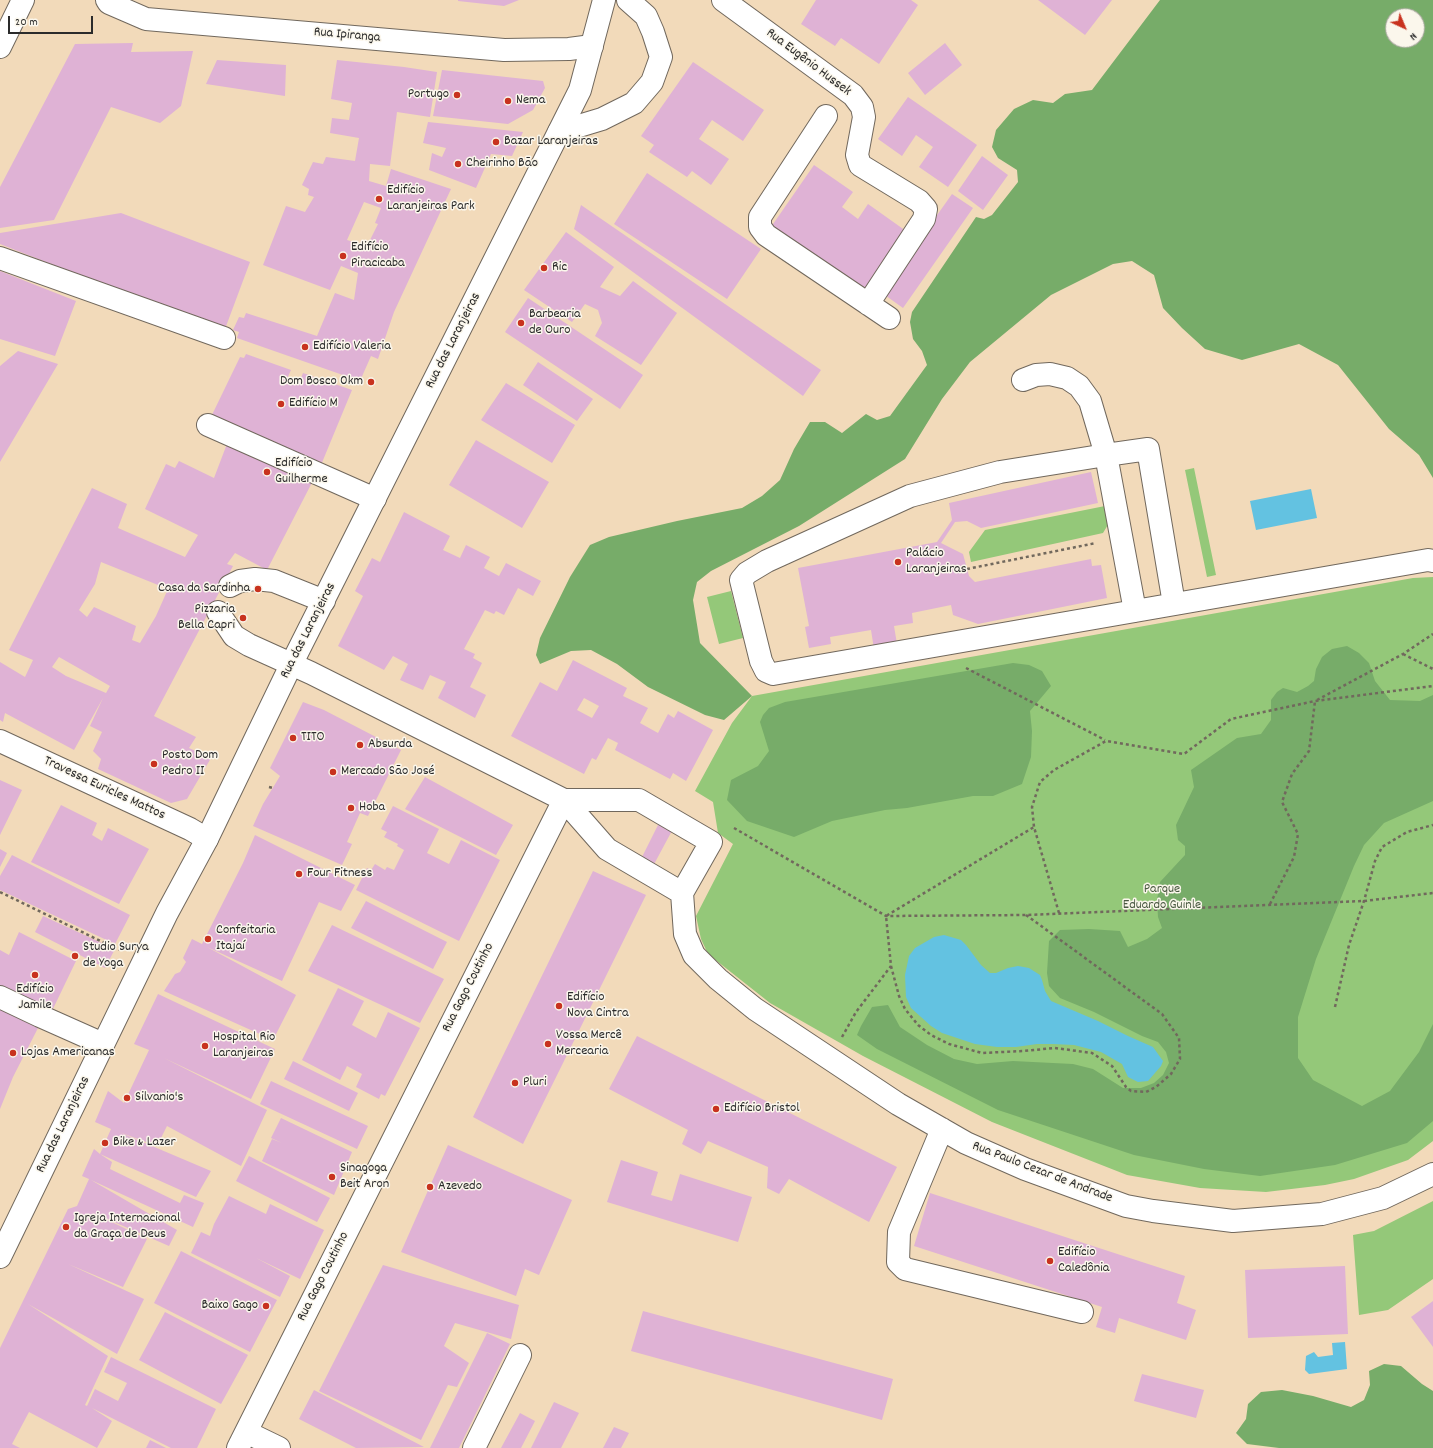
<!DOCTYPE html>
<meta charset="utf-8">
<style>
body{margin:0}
#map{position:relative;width:1433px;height:1448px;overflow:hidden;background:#f2daba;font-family:Dekko,sans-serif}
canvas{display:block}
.north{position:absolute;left:1385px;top:8px;width:40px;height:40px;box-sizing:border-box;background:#fbf7ec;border:1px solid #a8a59f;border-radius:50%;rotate:136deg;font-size:11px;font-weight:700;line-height:16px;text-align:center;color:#2b2b2b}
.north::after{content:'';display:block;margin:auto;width:14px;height:18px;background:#c8321e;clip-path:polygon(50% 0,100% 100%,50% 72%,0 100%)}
.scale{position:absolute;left:8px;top:16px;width:85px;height:18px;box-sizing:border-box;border:2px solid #2b2b2b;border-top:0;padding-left:5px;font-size:12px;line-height:14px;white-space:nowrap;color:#2b2b2b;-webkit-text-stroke:3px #fbf7ec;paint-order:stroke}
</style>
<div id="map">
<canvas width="1433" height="1448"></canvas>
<div class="north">N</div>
<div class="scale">20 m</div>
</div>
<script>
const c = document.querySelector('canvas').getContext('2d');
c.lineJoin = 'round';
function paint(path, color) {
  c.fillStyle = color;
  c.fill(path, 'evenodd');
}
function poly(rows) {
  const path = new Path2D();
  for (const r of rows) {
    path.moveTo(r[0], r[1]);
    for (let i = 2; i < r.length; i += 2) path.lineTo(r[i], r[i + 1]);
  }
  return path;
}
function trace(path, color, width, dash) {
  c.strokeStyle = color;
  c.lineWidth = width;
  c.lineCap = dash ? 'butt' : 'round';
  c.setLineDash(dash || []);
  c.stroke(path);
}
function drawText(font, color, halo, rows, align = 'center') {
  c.font = font + ' Dekko,sans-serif';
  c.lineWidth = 3;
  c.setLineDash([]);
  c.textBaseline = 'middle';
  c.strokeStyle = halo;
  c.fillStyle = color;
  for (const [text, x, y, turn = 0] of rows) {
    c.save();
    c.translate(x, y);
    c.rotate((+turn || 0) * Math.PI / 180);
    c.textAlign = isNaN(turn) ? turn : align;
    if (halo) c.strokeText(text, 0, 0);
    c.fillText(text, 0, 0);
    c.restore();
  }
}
const green = poly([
 [1194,468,1216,575,1207,577,1185,470],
 [1105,506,1109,523,1103,533,971,562,969,552,985,530],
 [1433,577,1433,1141,1408,1160,1354,1179,1325,1185,1266,1192,1200,1188,1127,1175,992,1122,863,1056,770,1003,708,954,701,939,696,916,733,844,718,833,713,802,695,791,732,723,752,696,1413,578],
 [731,591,743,638,719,644,707,597],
 [1433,1201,1433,1279,1388,1310,1359,1315,1353,1235,1374,1231]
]);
const forest = poly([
 [1160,0,1433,0,1433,478,1419,455,1389,429,1338,365,1299,344,1242,360,1205,349,1182,328,1163,308,1154,275,1132,261,1113,264,1051,295,970,362,942,399,905,459,799,526,711,571,697,582,693,600,700,643,752,696,724,720,705,715,648,687,617,664,591,650,571,651,540,664,536,655,540,638,570,577,590,545,609,537,677,521,742,508,762,496,780,480,794,449,810,422,825,422,842,433,866,414,877,420,890,416,927,365,922,351,913,339,910,322,912,312,976,217,984,219,992,215,1018,182,1017,170,998,158,992,147,996,130,1014,109,1033,100,1053,103,1065,94,1092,90],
 [1393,16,1417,16,1417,40,1393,40],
 [1347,646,1359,653,1369,663,1375,681,1390,700,1420,701,1433,695,1433,801,1384,823,1364,845,1354,866,1316,959,1298,1017,1298,1058,1313,1080,1362,1106,1390,1091,1419,1052,1433,1024,1433,1121,1407,1143,1335,1165,1260,1176,1204,1169,1134,1155,998,1110,877,1049,857,1035,861,1026,872,1007,888,1005,900,1027,927,1045,954,1059,977,1064,1013,1061,1073,1064,1093,1069,1123,1088,1141,1088,1154,1083,1163,1075,1169,1063,1166,1052,1158,1042,1142,1036,1094,1012,1060,998,1049,986,1047,973,1049,941,1060,930,1089,929,1120,931,1128,947,1147,939,1162,928,1158,917,1157,900,1160,882,1185,855,1185,846,1178,840,1176,825,1194,787,1191,770,1237,738,1261,734,1271,720,1271,700,1277,692,1283,688,1297,692,1308,686,1314,681,1316,669,1322,657,1332,649],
 [1013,663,1029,665,1042,671,1051,686,1030,711,1032,731,1031,757,1022,784,993,796,973,796,907,808,885,810,832,821,794,837,747,821,727,800,731,780,758,766,769,751,760,722,763,715,769,708,785,702],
 [1384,1364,1401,1366,1422,1384,1433,1391,1433,1448,1279,1448,1247,1444,1236,1433,1246,1419,1248,1404,1261,1392,1282,1390,1313,1396,1351,1407,1364,1400,1370,1385,1369,1371]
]);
const water = poly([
 [1311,489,1317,518,1256,530,1250,501],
 [944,935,961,940,966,945,981,965,990,973,996,973,1008,968,1018,966,1029,968,1040,975,1042,980,1045,991,1051,1001,1098,1021,1128,1036,1153,1047,1163,1061,1161,1066,1148,1081,1138,1082,1128,1077,1122,1064,1101,1052,1074,1045,1053,1044,1037,1044,1016,1047,997,1047,975,1044,942,1033,931,1026,911,1008,906,997,905,975,909,956,915,948,934,937],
 [1345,1342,1347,1369,1309,1374,1305,1370,1306,1356,1314,1352,1318,1357,1333,1355,1332,1343]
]);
const building = poly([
 [458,0,519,0,504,6,458,1],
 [816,0,911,0,918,5,879,64,841,38,835,46,801,24],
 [1038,0,1112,0,1085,35],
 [133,43,131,52,193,51,181,106,160,123,111,107,54,220,0,228,0,187,75,44],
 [945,43,962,65,925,95,908,73],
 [217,60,286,65,285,96,206,84],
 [337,60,404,67,437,72,430,117,397,112,390,166,370,164,369,181,386,186,391,169,451,189,394,312,378,359,371,356,360,381,237,338,239,332,233,330,239,317,244,318,246,313,317,336,335,293,354,300,358,273,341,266,330,290,263,265,286,206,305,212,314,197,308,195,309,189,302,185,313,162,323,164,326,157,355,161,359,138,330,133,332,118,349,120,352,103,331,99],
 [364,202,381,208,375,223,378,224,367,246,347,240],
 [693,62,764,110,743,141,712,120,699,139,729,159,711,185,692,171,687,177,649,152,654,145,641,136],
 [442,70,543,81,545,88,533,110,508,124,433,116],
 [908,97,977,145,948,187,919,167,933,147,916,135,902,156,878,139],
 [428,122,523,132,512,156,491,154,476,188,429,170,432,153,442,157,446,148,423,143],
 [982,156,1008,175,983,210,958,191],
 [814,165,853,192,842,207,858,219,868,204,906,231,864,291,771,227],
 [647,173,761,249,727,299,614,224],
 [952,194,973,208,903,308,882,293],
 [581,205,821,370,803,396,574,229],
 [121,213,250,262,225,329,191,319,0,244,0,233],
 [566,232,614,267,600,287,620,296,633,281,677,313,641,365,595,336,602,323,598,310,585,304,572,322,524,290],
 [0,271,76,301,55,356,0,339],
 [528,298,643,375,620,409,505,332],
 [18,351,58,364,0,462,0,366],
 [246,354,291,370,286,381,298,385,303,373,352,390,321,465,267,570,235,553,227,564,233,566,154,716,196,737,189,748,211,758,187,799,171,803,98,769,101,759,93,751,102,732,90,726,103,698,74,750,5,713,3,722,0,720,0,662,25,677,33,660,9,650,92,488,127,504,118,528,185,557,198,535,145,509,166,464,175,468,179,461,214,478,233,428,210,419,240,357,244,358],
 [101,562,168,589,156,616,140,643,132,640,136,626,94,607,87,617,79,610,95,584],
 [59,657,110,686,106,693,66,676,52,667],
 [538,362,593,399,577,421,523,385],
 [506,383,575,425,552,463,481,420],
 [476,440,549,482,522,528,449,485],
 [1091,472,1098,503,981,528,967,521,955,522,941,543,963,554,969,576,975,582,1091,559,1092,566,1101,565,1107,598,978,624,953,615,951,605,912,613,913,623,894,626,897,644,874,649,871,630,830,637,831,644,809,648,805,627,809,626,798,568,937,542,952,520,949,503],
 [404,512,450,536,443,550,460,558,466,545,490,557,484,568,499,576,506,563,541,581,533,596,518,588,504,615,496,611,494,614,485,610,464,649,475,654,473,658,482,663,470,687,486,695,475,718,438,698,446,682,430,675,423,690,400,680,408,664,393,656,384,670,338,646,363,596,355,591,372,558,380,562],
 [573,660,627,688,623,696,648,708,640,723,658,733,668,714,674,718,678,711,713,730,686,781,673,773,670,779,615,750,618,743,608,738,596,760,592,758,584,774,511,736,540,682,557,691],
 [584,698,599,706,592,718,577,710],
 [303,702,324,710,401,750,368,816,360,813,347,842,352,844,342,865,253,826,263,804,280,776,270,768],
 [425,777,513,825,496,855,405,809],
 [0,780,22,790,0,835],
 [61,805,97,823,92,835,102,841,108,828,149,849,119,904,31,862],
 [393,806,439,829,427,853,449,864,461,840,500,860,459,941,356,890,367,868,371,870,375,864,385,870,387,867,394,870,404,850,397,846,398,844,384,837,387,832,381,829],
 [661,819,674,827,652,868,640,861],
 [255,835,355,885,341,911,319,902,282,981,207,947,296,995,273,1040,164,991,175,974,180,972,186,962,183,958,192,939,202,944,243,863],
 [0,849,7,853,0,867],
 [12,855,130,915,115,944,0,890,0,876],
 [593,871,646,895,523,1144,473,1117],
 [366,901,447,942,433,969,351,928],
 [43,916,115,949,105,968,35,932],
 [332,925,444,979,420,1023,308,971],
 [19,932,76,961,51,1013,0,988,0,950,9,955],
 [338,988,364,1001,352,1025,376,1038,388,1012,420,1028,385,1096,381,1094,379,1099,356,1087,362,1074,347,1066,340,1080,302,1060],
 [158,994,275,1049,251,1099,164,1058,267,1110,241,1166,167,1126,157,1146,119,1132,211,1171,196,1197,100,1154,112,1162,110,1169,180,1203,184,1195,204,1203,193,1227,91,1180,177,1230,169,1246,91,1212,147,1239,123,1287,68,1264,144,1299,117,1354,28,1304,108,1356,85,1405,87,1406,95,1389,118,1401,127,1383,104,1372,111,1357,216,1409,197,1448,171,1448,92,1408,112,1421,97,1448,29,1412,12,1444,20,1448,0,1448,0,1348,68,1209,77,1206,89,1179,82,1176,94,1149,100,1154,111,1129,95,1122,108,1091,124,1103,149,1050,134,1044],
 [0,1009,38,1028,13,1077,0,1109],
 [637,1036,897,1167,869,1222,789,1179,779,1194,767,1188,768,1167,708,1141,701,1154,682,1144,688,1130,609,1089],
 [293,1061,358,1093,349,1111,284,1079],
 [271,1081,368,1126,357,1149,260,1104],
 [281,1118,352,1152,334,1195,262,1161,272,1139,282,1143,271,1138],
 [448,1145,572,1200,539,1275,525,1269,516,1296,401,1252],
 [249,1156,330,1198,317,1222,236,1181],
 [621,1160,658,1172,651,1195,672,1201,680,1174,752,1197,738,1242,607,1202],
 [930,1193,1185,1276,1177,1303,1196,1310,1186,1340,1119,1318,1115,1333,1096,1327,1102,1307,914,1246],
 [229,1196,266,1214,270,1204,324,1230,300,1279,256,1258,290,1276,280,1297,191,1253,201,1232,210,1236,214,1224],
 [181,1251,277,1300,250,1352,154,1303],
 [383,1265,519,1305,511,1339,455,1323,444,1346,469,1363,457,1387,448,1385,421,1440,319,1391],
 [1345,1266,1348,1334,1248,1338,1245,1270],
 [1433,1301,1433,1347,1411,1317],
 [643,1311,893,1379,882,1420,631,1351],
 [165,1312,248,1355,221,1404,139,1360],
 [487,1333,510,1344,459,1448,430,1448],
 [1142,1374,1204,1390,1196,1418,1134,1401],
 [314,1390,424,1447,356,1448,299,1419],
 [554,1402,579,1413,561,1448,531,1448],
 [520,1413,535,1421,521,1448,501,1448],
 [614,1427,629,1433,621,1448,603,1448],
 [150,1440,166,1448,146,1448]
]);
const path = poly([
 [967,569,1096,543],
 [1403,654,1433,669],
 [966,668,1105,740],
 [1317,700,1403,654,1433,634],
 [269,787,273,788],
 [734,828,886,916,1026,915,1364,901,1433,893],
 [0,892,119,950],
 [1270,904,1294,857,1298,834,1282,802,1292,774,1309,751,1315,701],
 [1059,913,1034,827,1032,807,1040,782,1054,770,1106,741,1184,754,1231,719,1315,701,1433,686],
 [1026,915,1162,1014,1179,1038,1180,1059,1171,1074,1156,1087,1146,1092,1131,1091,1126,1087,1112,1066,1092,1053,1055,1048,1023,1051,982,1053,949,1044,931,1035,918,1025,905,1009,899,996,891,966,886,916,1034,827],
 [1335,1007,1349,945,1364,901,1375,861,1382,847,1407,832,1433,825],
 [842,1037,856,1012,891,966]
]);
const minor = poly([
 [107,0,109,3,146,19,504,50,569,49,592,46],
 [723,0,853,95,862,107,864,117,857,155,860,165,919,201,926,209,924,219,868,304],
 [826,116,760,217,760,227,766,235,889,318],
 [559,132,602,119,634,103,652,82,661,57,653,32,646,16,628,0],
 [0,258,224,338],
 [1023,380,1036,375,1050,374,1067,378,1079,386,1090,401,1106,455,1000,472,910,496,767,561,747,573,741,580,761,661,766,671,773,674,1428,560,1433,561],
 [208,425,375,499],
 [230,586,240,581,255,579,274,581,324,601],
 [1135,611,1106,455,1148,449,1174,604],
 [218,612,234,636,249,645,311,673,564,800,607,849,682,893,711,842,639,800,564,800],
 [0,741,190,829,207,839],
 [682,893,685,934,694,955,718,979,755,1009,898,1104,966,1143,1025,1169,1126,1206,1153,1211,1233,1221,1322,1214,1383,1198,1433,1174],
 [0,997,40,1016,103,1044],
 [942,1129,899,1232,898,1262,905,1269,1082,1312],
 [246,1432,279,1448],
 [238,1448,564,800],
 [474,1448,520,1355]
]);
const major = poly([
 [0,47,23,0],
 [0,1257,167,913,207,839,291,665,580,90,604,0]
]);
const markers = [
 [457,95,4,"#c8321e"],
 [508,101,4,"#c8321e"],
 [496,142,4,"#c8321e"],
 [458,164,4,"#c8321e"],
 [379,199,4,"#c8321e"],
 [343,256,4,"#c8321e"],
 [544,268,4,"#c8321e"],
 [521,323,4,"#c8321e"],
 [305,347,4,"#c8321e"],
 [371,382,4,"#c8321e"],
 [281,404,4,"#c8321e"],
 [267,472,4,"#c8321e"],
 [898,562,4,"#c8321e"],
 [258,589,4,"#c8321e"],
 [243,618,4,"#c8321e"],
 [293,738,4,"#c8321e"],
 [360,745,4,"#c8321e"],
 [154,764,4,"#c8321e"],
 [333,772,4,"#c8321e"],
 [351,808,4,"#c8321e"],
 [299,874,4,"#c8321e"],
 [208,939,4,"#c8321e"],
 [75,956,4,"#c8321e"],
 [35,975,4,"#c8321e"],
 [559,1006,4,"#c8321e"],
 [548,1044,4,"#c8321e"],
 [205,1046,4,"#c8321e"],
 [13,1053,4,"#c8321e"],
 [515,1083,4,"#c8321e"],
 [127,1098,4,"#c8321e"],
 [716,1109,4,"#c8321e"],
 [105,1143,4,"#c8321e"],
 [332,1177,4,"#c8321e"],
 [430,1187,4,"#c8321e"],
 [66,1227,4,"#c8321e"],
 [1050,1261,4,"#c8321e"],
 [266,1306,4,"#c8321e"]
];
const streetNames = [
 ["Rua Ipiranga",347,36,5],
 ["Rua Eugênio Hussek",808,63,37],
 ["Rua das Laranjeiras",454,341,-63],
 ["Rua das Laranjeiras",309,631,-63],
 ["Travessa Euricles Mattos",104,789,25],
 ["Rua Gago Coutinho",469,988,-63],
 ["Rua das Laranjeiras",64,1125,-64],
 ["Rua Paulo Cezar de Andrade",1042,1173,21],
 ["Rua Gago Coutinho",324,1277,-63]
];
const poiNames = [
 ["Portugo",449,95,"right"],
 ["Nema",516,101],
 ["Bazar Laranjeiras",504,142],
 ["Cheirinho Bão",466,164],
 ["Edifício",387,191],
 ["Laranjeiras Park",387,207],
 ["Edifício",351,248],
 ["Piracicaba",351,264],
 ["Ric",552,268],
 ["Barbearia",529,315],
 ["de Ouro",529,331],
 ["Edifício Valeria",313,347],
 ["Dom Bosco 0km",363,382,"right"],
 ["Edifício M",289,404],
 ["Edifício",275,464],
 ["Guilherme",275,480],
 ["Palácio",906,554],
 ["Laranjeiras",906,570],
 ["Casa da Sardinha",250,589,"right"],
 ["Pizzaria",235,610,"right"],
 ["Bella Capri",235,626,"right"],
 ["TITO",301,738],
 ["Absurda",368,745],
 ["Posto Dom",162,756],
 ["Pedro II",162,772],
 ["Mercado São José",341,772],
 ["Hoba",359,808],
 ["Four Fitness",307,874],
 ["Confeitaria",216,931],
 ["Itajaí",216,947],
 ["Studio Surya",83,948],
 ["de Yoga",83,964],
 ["Edifício",35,990,"center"],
 ["Jamile",35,1006,"center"],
 ["Edifício",567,998],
 ["Nova Cintra",567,1014],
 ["Vossa Mercê",556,1036],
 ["Mercearia",556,1052],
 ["Hospital Rio",213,1038],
 ["Laranjeiras",213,1054],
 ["Lojas Americanas",21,1053],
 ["Pluri",523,1083],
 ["Silvanio's",135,1098],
 ["Edifício Bristol",724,1109],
 ["Bike & Lazer",113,1143],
 ["Sinagoga",340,1169],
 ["Beit Aron",340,1185],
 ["Azevedo",438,1187],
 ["Igreja Internacional",74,1219],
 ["da Graça de Deus",74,1235],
 ["Edifício",1058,1253],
 ["Caledônia",1058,1269],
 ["Baixo Gago",258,1306,"right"]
];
const parkNames = [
 ["Parque",1162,890],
 ["Eduardo Guinle",1162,906]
];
paint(green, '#94c879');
paint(forest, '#77ac69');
paint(water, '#63c2e1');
paint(building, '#dfb2d5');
trace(minor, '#71685d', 24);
trace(major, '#71685d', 24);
trace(path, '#71685d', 2.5, [3, 3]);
trace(minor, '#fff', 22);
trace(major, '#fff', 22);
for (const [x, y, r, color] of markers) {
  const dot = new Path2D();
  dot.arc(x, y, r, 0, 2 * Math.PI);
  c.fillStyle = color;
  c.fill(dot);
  trace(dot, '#fbf7ec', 1.5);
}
drawText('14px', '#2b2b2b', '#fbf7ec', streetNames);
drawText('14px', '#2b2b2b', '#fbf7ec', poiNames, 'left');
drawText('14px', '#4a5a42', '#fbf7ec', parkNames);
</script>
